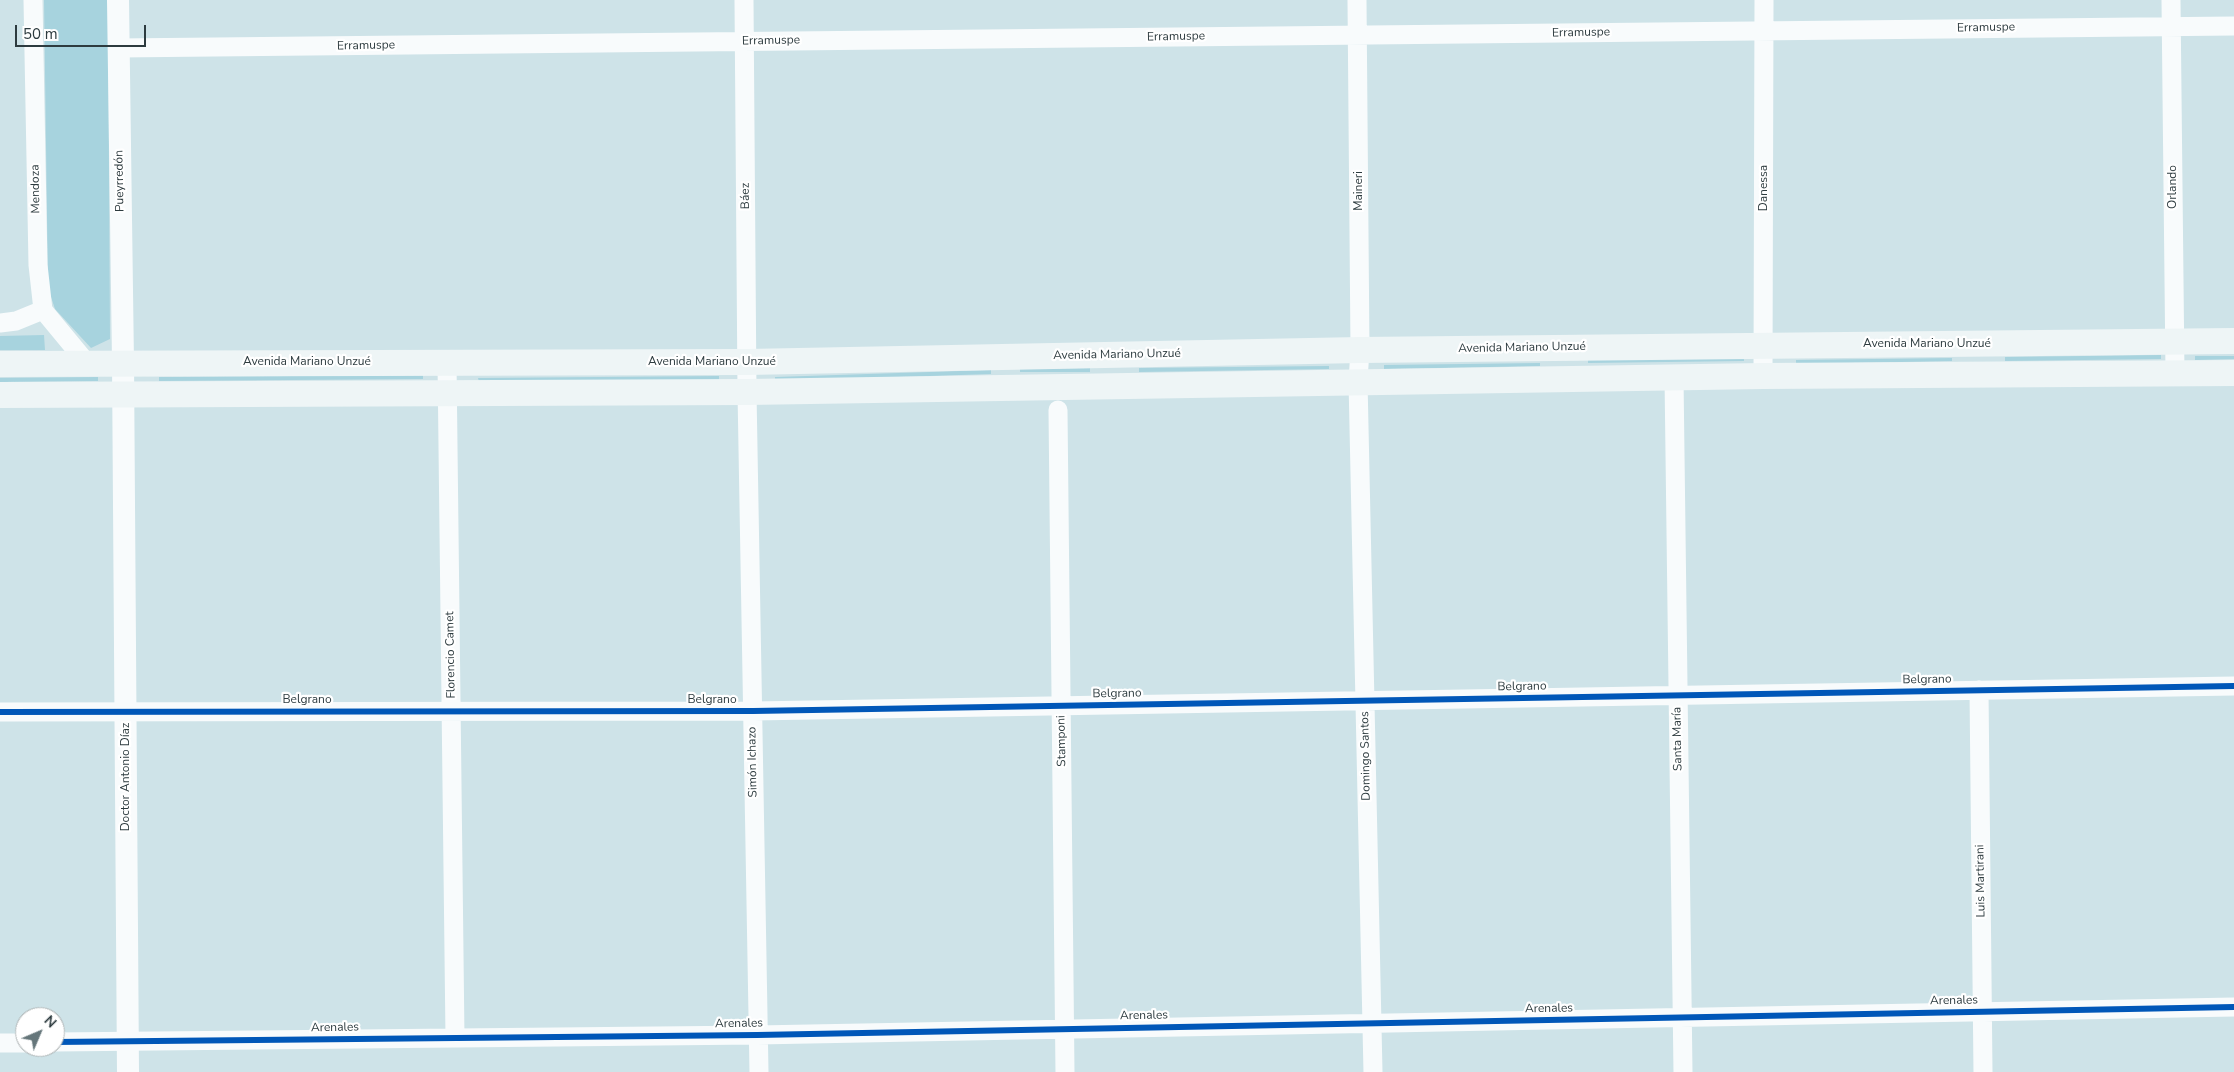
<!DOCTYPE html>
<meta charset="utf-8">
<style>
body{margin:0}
#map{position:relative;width:2234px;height:1072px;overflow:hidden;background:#cee3e8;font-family:"Nunito Sans",sans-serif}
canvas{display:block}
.north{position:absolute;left:15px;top:1007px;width:50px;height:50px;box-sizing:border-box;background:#fff;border:1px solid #abb1b2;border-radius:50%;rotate:45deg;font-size:14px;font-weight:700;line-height:20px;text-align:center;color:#2d3b3f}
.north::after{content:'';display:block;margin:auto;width:18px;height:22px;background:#65767a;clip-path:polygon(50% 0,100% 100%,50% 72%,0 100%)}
.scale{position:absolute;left:15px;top:25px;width:131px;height:22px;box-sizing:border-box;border:2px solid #2d3b3f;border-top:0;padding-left:6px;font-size:15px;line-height:18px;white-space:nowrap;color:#2d3b3f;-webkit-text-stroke:4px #fff;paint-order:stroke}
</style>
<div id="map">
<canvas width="2234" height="1072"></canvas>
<div class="north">N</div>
<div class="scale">50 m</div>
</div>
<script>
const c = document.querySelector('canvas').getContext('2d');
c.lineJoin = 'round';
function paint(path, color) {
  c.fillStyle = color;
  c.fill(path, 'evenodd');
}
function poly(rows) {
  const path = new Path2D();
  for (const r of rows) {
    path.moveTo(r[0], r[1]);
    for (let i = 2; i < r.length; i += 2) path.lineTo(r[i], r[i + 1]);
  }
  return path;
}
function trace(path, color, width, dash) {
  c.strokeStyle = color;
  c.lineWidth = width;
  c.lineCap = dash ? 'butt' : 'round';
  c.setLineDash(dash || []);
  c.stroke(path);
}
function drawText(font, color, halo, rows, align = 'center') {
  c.font = font + ' "Nunito Sans",sans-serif';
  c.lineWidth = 4.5;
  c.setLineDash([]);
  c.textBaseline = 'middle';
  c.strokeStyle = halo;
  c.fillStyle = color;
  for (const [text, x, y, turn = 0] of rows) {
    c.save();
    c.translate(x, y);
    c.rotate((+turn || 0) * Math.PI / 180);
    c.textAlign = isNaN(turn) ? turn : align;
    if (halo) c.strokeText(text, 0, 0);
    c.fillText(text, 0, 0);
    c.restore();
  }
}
const green = poly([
 [44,0,108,0,110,339,91,348,55,309,48,288],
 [44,335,45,350,0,350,0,336],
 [2161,355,2161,359,2005,361,2005,357],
 [2195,356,2234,356,2234,359,2195,360],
 [1744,357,1744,361,1588,363,1588,359],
 [1952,358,1952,361,1796,364,1796,360],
 [1540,363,1540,366,1384,369,1384,365],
 [1329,366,1329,369,1139,372,1139,368],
 [1090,368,1090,372,1020,372,1020,369],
 [991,370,991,374,775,381,775,377],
 [423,375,423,379,159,381,159,377],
 [719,376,719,380,479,382,478,378],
 [98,377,98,381,0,382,0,378]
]);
const minor = poly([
 [33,0,38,265,43,310,86,362],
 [744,0,747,392,759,1072],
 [1357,0,1360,350,1358,381,1373,1072],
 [2171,0,2175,373],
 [118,48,2234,26],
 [0,323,16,321,43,310],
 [447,362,455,1038],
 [1763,376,1764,0],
 [1674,377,1683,1072],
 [1058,410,1065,1072],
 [1979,690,1983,1072],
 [0,712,753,711,2234,686],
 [55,1042,757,1035,2234,1007],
 [0,1043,25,1043]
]);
const tertiary = poly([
 [118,0,123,362,128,1072]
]);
const secondary = poly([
 [0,364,747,362,1360,350,2234,341],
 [0,395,747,392,1763,376,2234,373]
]);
const cycleway = poly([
 [0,712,753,711,2234,686],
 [55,1042,757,1035,2234,1007]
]);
const streetNames = [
 ["Erramuspe",1986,28,-1],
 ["Erramuspe",1581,33,-1],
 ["Erramuspe",1176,37,-1],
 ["Erramuspe",771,41,-1],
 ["Erramuspe",366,46,-1],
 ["Pueyrredón",120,181,-91],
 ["Orlando",2173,187,-90],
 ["Danessa",1764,188,-90],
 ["Mendoza",36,189,-91],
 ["Maineri",1359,191,-90],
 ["Báez",746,196,-91],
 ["Avenida Mariano Unzué",1927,344],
 ["Avenida Mariano Unzué",1522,348,-1],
 ["Avenida Mariano Unzué",1117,355,-1],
 ["Avenida Mariano Unzué",307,362],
 ["Avenida Mariano Unzué",712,362],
 ["Florencio Camet",451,655,-91],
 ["Belgrano",1927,680,-1],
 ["Belgrano",1522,687,-1],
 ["Belgrano",1117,694,-1],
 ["Belgrano",307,700],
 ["Belgrano",712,700],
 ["Santa María",1678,739,-91],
 ["Stamponi",1062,741,-91],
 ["Domingo Santos",1366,756,-91],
 ["Simón Ichazo",753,762,-91],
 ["Doctor Antonio Díaz",126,777,-90],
 ["Luis Martirani",1981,881,-91],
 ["Arenales",1954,1001,-1],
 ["Arenales",1549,1009,-1],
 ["Arenales",1144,1016,-1],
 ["Arenales",739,1024,-1],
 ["Arenales",335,1028,-1]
];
paint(green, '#a7d3de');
trace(minor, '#f8fbfc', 19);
trace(tertiary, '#f8fbfc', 22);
trace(secondary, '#eef5f6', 26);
trace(cycleway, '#0057b8', 6);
drawText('12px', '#2d3b3f', '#fff', streetNames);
</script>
